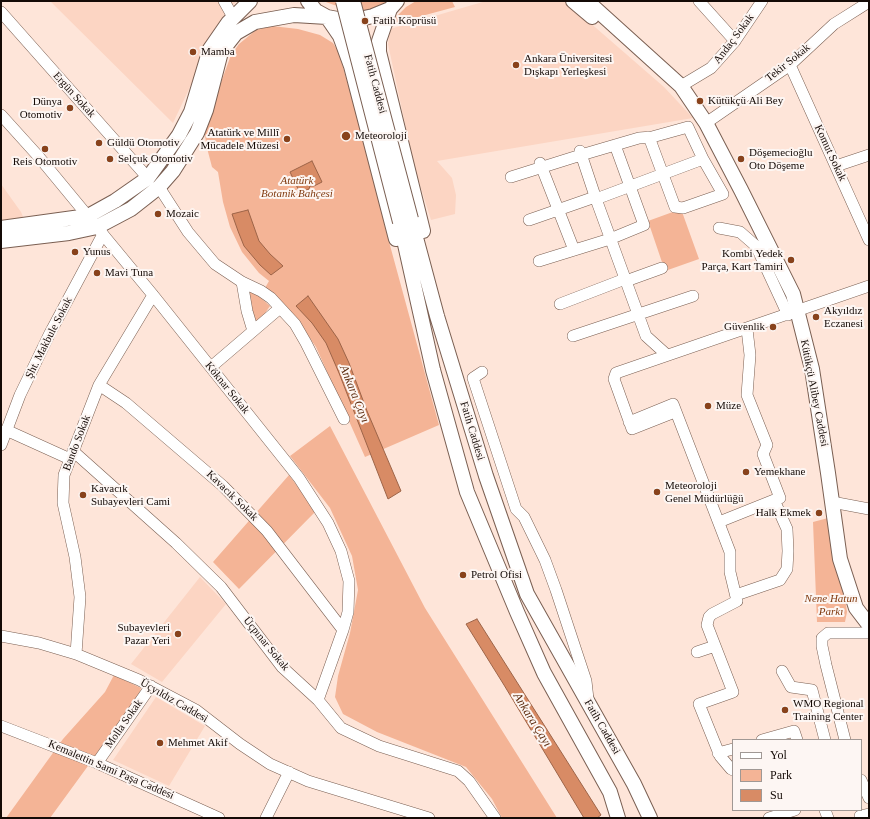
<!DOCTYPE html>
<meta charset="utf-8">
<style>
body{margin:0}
#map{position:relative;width:870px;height:819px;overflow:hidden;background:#fee5d9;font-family:"Times New Roman",serif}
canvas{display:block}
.frame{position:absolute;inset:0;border:2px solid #140a06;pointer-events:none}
.legend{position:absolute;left:732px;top:739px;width:130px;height:72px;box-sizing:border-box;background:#fdf6f3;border:1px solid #a09894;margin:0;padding:5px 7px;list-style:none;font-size:12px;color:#140a06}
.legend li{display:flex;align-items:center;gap:8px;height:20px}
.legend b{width:20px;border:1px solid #a09894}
</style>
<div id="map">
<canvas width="870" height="819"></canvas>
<div class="frame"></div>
<ul class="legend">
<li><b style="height:5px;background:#fff"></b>Yol</li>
<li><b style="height:11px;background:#f4b496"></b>Park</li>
<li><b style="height:11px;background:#d88b65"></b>Su</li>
</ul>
</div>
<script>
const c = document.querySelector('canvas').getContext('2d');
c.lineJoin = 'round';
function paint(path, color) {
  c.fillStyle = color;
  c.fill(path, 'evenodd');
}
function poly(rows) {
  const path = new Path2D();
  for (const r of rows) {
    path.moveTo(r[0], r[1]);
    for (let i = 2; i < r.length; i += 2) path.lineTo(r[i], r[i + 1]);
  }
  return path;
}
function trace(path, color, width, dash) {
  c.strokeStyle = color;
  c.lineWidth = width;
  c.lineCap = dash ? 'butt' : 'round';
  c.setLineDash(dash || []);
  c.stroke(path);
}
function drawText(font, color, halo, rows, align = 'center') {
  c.font = font + ' "Times New Roman",serif';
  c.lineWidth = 4;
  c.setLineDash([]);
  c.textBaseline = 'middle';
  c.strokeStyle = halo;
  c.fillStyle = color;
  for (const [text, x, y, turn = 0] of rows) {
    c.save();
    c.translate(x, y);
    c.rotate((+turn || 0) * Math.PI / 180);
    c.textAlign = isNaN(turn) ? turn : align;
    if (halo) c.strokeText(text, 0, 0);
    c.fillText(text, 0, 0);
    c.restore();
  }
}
const built = poly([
 [50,1,237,1,224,15,173,123],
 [486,1,565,1,664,87,693,118,437,161,452,178,456,195,455,214,431,220,414,166,388,44,390,29],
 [1,184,21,212,24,219,1,222],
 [200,577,226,604,162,682,131,664],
 [156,697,205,726,169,786,113,760]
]);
const green = poly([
 [323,1,387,1,378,8,362,12,334,5],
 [416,1,452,1,455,7,392,24,395,18,406,7],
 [272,26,298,29,320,35,333,43,339,53,370,162,385,227,439,425,365,457,316,347,295,317,265,288,269,281,259,273,242,252,230,227,223,202,218,172,212,167,207,148,204,129,231,55,239,44,256,30],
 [681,209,699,259,665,271,648,221],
 [252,290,270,306,261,319,256,322,251,316,249,294],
 [330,426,425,608,557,818,502,818,492,799,466,767,377,732,343,714,335,697,338,676,350,633,358,590,352,556,330,508,290,456],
 [289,475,316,511,239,589,213,562],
 [828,518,843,585,847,612,845,622,817,622,813,522],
 [114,675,141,688,139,696,50,818,6,818,63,739,105,692]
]);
const water = poly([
 [312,161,322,182,314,186,310,186,309,189,300,193,290,172,312,161],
 [248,210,259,241,270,254,283,266,271,275,260,265,244,246,238,231,232,214,248,210],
 [308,296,338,339,349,363,367,411,401,491,388,499,339,373,326,343,312,323,296,306,308,296],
 [477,619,601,815,597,818,584,818,504,685,466,624,477,619]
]);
const minor = poly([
 [224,1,233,17],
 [699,1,735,41],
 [1,12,148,178],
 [790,65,869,240],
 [681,86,711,68,735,41,762,1],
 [1,115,39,157,153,295,299,478,328,523,341,551,349,581,348,612,343,630,318,700],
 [706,123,790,65,834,24,869,2],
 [649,137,675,207,683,208,723,194,703,159],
 [580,151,596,199,646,336,667,355],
 [540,163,574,250],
 [836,166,869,155],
 [511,177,581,155,639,138,652,137,688,127,703,159,596,199],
 [159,187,188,232,215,264,242,282,261,291,271,298,295,324,306,343,344,419],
 [529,220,595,197],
 [719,228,740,232,756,246,788,315],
 [539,261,610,239,644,225,615,145],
 [626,281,662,268],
 [242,282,247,311,253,331],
 [560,304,625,279],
 [573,336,693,296],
 [211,367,280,308],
 [482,372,473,378,516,509,524,517,545,560,556,590,586,681,588,699],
 [99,385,126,403,223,486,267,531,343,630],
 [675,412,632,429,614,379,616,373,869,286],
 [629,422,673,404,730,552,730,572,737,601,712,614,709,617,707,625,733,692,699,704,720,756,731,769,733,770],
 [6,430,70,459],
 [1,445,20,395,50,333,103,234],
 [73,451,176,543,221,587,282,667,318,700,341,728,379,746,458,771,469,781,495,818],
 [832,502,869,509],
 [719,522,774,500],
 [736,595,780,580,787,569,788,551,787,529,774,500,780,498,763,454,767,445,747,395,750,355,747,329],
 [1,636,39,643,76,654,139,680,196,710,240,744,270,764,308,781,429,818],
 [697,652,715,646],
 [76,654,80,597,75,557,63,503,64,475,99,385,153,295],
 [782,671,791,687,812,690,825,740],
 [1,726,97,763,219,818],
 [762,740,794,731,797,740],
 [845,740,826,665,822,646,822,638,828,633,869,633],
 [718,753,733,749],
 [97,763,151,686],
 [861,780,869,798],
 [825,810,828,818],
 [266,818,289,772],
 [769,818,795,810],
 [862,818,860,816,869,814]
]);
const major = poly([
 [308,1,316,11,327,17,343,20,355,20,373,16,390,9,397,1],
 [573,1,592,17],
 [587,1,681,86,706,123,741,190,793,294,812,369,828,473,840,559,856,608,869,625],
 [390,9,379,41,379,52,423,231],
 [327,17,340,36,351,66,396,239],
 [411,219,437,316,486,476,527,594,634,784,650,818],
 [400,222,433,370,467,492,517,612,544,673,610,792,618,818],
 [1,228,88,216,115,201,148,178,179,135,191,112,210,49,228,23,250,1],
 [1,241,69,233,97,227,131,209,159,187,173,171,197,133,206,110,221,52,236,33,255,22,294,15,327,17]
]);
const majorBridge = poly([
 [343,1,400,222],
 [353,1,411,219]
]);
const markers = [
 [365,21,4,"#88421b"],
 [193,52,4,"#88421b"],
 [516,65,4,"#88421b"],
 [700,101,4,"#88421b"],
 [70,108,4,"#88421b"],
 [346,136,5,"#88421b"],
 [287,139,4,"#88421b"],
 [99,143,4,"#88421b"],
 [45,149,4,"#88421b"],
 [110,159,4,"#88421b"],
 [741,159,4,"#88421b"],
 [158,214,4,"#88421b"],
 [75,252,4,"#88421b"],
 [791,260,4,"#88421b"],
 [97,273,4,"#88421b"],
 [816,317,4,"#88421b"],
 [773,327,4,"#88421b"],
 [708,406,4,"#88421b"],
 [746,472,4,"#88421b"],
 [657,492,4,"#88421b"],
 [83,495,4,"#88421b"],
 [819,513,4,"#88421b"],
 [463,575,4,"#88421b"],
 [178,634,4,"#88421b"],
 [785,710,4,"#88421b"],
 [160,743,4,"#88421b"]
];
const poiNames = [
 ["Fatih Köprüsü",373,21],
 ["Mamba",201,52],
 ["Ankara Üniversitesi",524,59],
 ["Dışkapı Yerleşkesi",524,72],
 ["Kütükçü Ali Bey",708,101],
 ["Dünya",62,102,"right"],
 ["Otomotiv",62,115,"right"],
 ["Atatürk ve Millî",279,133,"right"],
 ["Mücadele Müzesi",279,146,"right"],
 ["Meteoroloji",355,136],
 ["Güldü Otomotiv",107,143],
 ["Döşemecioğlu",749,153],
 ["Oto Döşeme",749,166],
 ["Selçuk Otomotiv",118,159],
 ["Reis Otomotiv",45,162,"center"],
 ["Mozaic",166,214],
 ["Yunus",83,252],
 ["Kombi Yedek",783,254,"right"],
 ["Parça, Kart Tamiri",783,267,"right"],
 ["Mavi Tuna",105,273],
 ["Akyıldız",824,311],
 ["Eczanesi",824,324],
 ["Güvenlik",765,327,"right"],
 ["Müze",716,406],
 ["Yemekhane",754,472],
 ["Meteoroloji",665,486],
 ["Genel Müdürlüğü",665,499],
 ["Kavacık",91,489],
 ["Subayevleri Cami",91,502],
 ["Halk Ekmek",811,513,"right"],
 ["Petrol Ofisi",471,575],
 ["Subayevleri",170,628,"right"],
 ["Pazar Yeri",170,641,"right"],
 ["WMO Regional",793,704],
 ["Training Center",793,717],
 ["Mehmet Akif",168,743]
];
const streetNames = [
 ["Andaç Sokak",734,39,-53],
 ["Tekir Sokak",788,63,-39],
 ["Fatih Caddesi",375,84,75],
 ["Ergün Sokak",74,95,48],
 ["Komut Sokak",830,153,65],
 ["Şht. Makbule Sokak",49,338,-63],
 ["Köknar Sokak",227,388,51],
 ["Kütükçü Alibey Caddesi",814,393,79],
 ["Fatih Caddesi",472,431,73],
 ["Bando Sokak",77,443,-69],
 ["Kavacık Sokak",232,496,44],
 ["Üçpınar Sokak",266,644,51],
 ["Üçyıldız Caddesi",174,701,30],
 ["Molla Sokak",124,724,-55],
 ["Fatih Caddesi",602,727,60],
 ["Kemalettin Sami Paşa Caddesi",111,770,23]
];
const parkNames = [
 ["Atatürk",297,181],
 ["Botanik Bahçesi",297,194],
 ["Nene Hatun",831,599],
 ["Parkı",831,612]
];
const waterNames = [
 ["Ankara Çayı",354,394,68],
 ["Ankara Çayı",532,720,58]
];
paint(built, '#fcd5c3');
paint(green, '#f4b496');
paint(water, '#d88b65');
trace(water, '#9d6448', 1);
trace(minor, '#7a5f52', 12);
trace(major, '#7a5f52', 16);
trace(minor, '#fff', 11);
trace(major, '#fff', 14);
trace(majorBridge, '#7a5f52', 16, []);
trace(majorBridge, '#fff', 14);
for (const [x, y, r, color] of markers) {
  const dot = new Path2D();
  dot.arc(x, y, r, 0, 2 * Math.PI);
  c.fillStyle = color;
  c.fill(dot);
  trace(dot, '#fdf6f3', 1.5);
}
drawText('11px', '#140a06', '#fdf6f3', poiNames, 'left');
drawText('11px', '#140a06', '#fdf6f3', streetNames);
drawText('italic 11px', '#803a0f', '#fdf6f3', parkNames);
drawText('italic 12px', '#5c2b0e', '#fdf6f3', waterNames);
</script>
